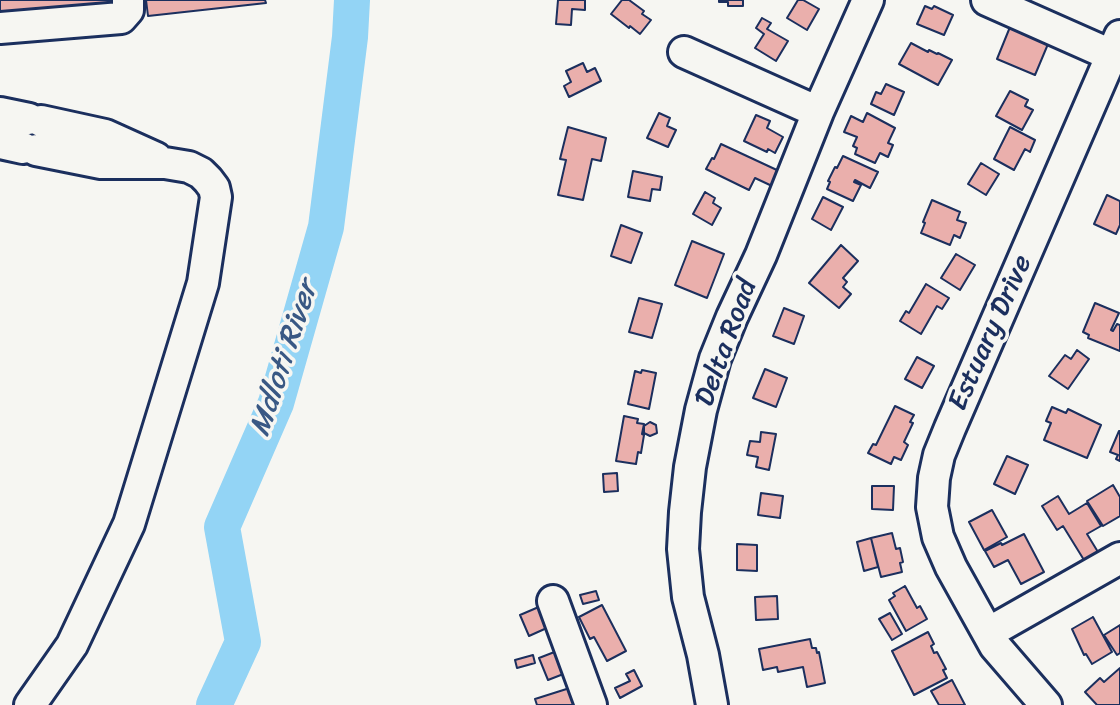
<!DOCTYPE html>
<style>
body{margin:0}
canvas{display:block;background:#f6f6f2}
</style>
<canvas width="1120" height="705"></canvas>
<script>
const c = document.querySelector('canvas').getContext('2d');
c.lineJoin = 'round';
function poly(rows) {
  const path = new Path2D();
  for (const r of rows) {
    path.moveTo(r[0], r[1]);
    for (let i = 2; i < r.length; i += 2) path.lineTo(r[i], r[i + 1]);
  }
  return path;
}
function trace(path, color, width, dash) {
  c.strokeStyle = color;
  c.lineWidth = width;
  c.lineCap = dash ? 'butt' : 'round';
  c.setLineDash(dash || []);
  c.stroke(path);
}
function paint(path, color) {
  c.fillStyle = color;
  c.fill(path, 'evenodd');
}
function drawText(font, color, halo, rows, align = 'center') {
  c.font = font + ' Sriracha,sans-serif';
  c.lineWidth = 7;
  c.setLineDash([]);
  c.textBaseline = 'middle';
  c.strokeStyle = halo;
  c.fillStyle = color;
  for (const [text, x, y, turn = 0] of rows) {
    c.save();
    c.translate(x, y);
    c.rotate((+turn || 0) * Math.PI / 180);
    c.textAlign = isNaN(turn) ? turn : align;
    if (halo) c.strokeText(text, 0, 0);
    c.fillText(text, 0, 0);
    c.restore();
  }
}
const river = poly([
 [214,705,243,642,222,527,276,403,326,227,350,37,352,0]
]);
const building = poly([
 [0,0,111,0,112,5,0,17,0,0],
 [146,0,265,0,266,3,148,16,146,0],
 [558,0,585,0,585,10,572,9,571,25,556,24,558,0],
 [622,0,629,0,644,11,642,14,651,20,640,34,630,26,629,28,611,14,622,0],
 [719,0,743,0,743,6,728,6,728,2,719,2,719,0],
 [798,0,803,0,819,9,807,30,787,18,798,0],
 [925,6,932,9,934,6,953,15,944,35,917,24,925,6],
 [762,18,771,23,767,29,788,41,776,61,755,48,764,34,756,28,762,18],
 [1010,27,1048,44,1035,75,997,59,1010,27],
 [911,43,928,52,929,50,937,54,938,53,952,60,938,85,899,64,911,43],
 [583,63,587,72,595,68,601,81,569,97,564,86,571,82,566,71,583,63],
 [886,84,904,92,894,115,871,104,876,92,881,94,886,84],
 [1010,91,1028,100,1025,106,1033,110,1022,130,996,116,1010,91],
 [659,113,670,118,667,126,676,130,668,147,647,138,659,113],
 [867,113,895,128,888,143,893,145,888,157,880,153,875,163,855,154,857,148,853,146,857,137,844,132,851,116,863,122,867,113],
 [756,115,770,121,767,128,783,137,775,153,768,149,767,152,744,141,756,115],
 [568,127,606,138,601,161,592,159,583,200,558,195,566,160,560,159,568,127],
 [1010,127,1035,140,1030,152,1025,149,1014,170,994,159,1010,127],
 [721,144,779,171,772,186,755,178,749,190,706,169,712,158,714,159,721,144],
 [843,156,878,172,870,188,855,180,854,182,861,185,853,201,827,189,830,182,828,181,835,167,837,168,843,156],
 [981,163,999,174,986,195,968,184,981,163],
 [633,171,662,177,660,190,652,189,650,201,628,197,633,171],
 [705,192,715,198,713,203,721,208,712,225,693,214,705,192],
 [1107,195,1120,201,1120,225,1116,234,1094,224,1107,195],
 [823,197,843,207,831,230,812,219,823,197],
 [932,200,960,212,957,220,966,223,960,238,954,235,950,245,921,233,925,223,923,222,932,200],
 [621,225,642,233,631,263,611,256,621,225],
 [692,241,724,254,707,298,675,285,692,241],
 [841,245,858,261,843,278,847,282,843,287,851,294,839,308,809,283,841,245],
 [956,254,975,265,960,290,941,278,956,254],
 [926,284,949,298,942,309,937,306,921,334,900,321,906,311,909,313,926,284],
 [639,298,662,304,652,338,629,332,639,298],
 [1095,303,1119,313,1111,330,1113,331,1117,324,1120,325,1120,351,1088,338,1089,335,1083,332,1095,303],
 [784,308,804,316,794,344,773,336,784,308],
 [1077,350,1089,359,1068,389,1049,376,1065,355,1071,359,1077,350],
 [917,357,934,366,922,388,905,379,917,357],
 [765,369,787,378,776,407,753,398,765,369],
 [642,370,656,373,649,409,628,404,635,371,641,373,642,370],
 [895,406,914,415,910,422,913,423,904,442,908,445,901,460,894,457,891,464,868,453,873,444,876,445,895,406],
 [1052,407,1066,413,1068,409,1101,425,1087,458,1044,440,1051,423,1046,421,1052,407],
 [624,416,638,419,637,423,644,424,642,434,644,435,641,453,638,452,636,464,616,461,624,416],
 [650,422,656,425,657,433,650,436,644,433,644,426,650,422],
 [1119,431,1120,431,1120,461,1116,459,1118,455,1110,452,1119,431],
 [761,432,776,434,769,470,756,467,758,457,747,455,750,441,760,442,761,432],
 [1007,456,1028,465,1015,494,994,484,1007,456],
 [617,473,618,491,604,492,603,474,617,473],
 [1113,485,1120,497,1120,516,1103,526,1087,501,1113,485],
 [872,486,894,486,893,510,872,509,872,486],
 [761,493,783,496,780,518,758,515,761,493],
 [1058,496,1069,514,1087,503,1101,526,1087,534,1098,552,1084,560,1063,526,1057,530,1042,506,1058,496],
 [992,510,1007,537,984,550,969,522,992,510],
 [892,533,896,549,900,548,903,562,900,563,902,572,881,577,871,538,892,533],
 [1024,534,1044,572,1021,584,1008,560,994,567,985,551,1001,543,1002,545,1024,534],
 [871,538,878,567,864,571,857,542,871,538],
 [737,544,757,545,757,571,737,570,737,544],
 [905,586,917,608,920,606,927,619,906,631,889,600,895,596,893,593,905,586],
 [596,591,599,600,583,604,580,595,596,591],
 [777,596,778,619,756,620,755,597,777,596],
 [602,605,626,651,607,661,594,637,590,639,579,617,602,605],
 [541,606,549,627,529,636,520,615,541,606],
 [890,613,902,634,892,640,879,619,890,613],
 [1093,617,1112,652,1092,664,1086,654,1084,655,1072,629,1093,617],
 [1120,625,1120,653,1117,655,1104,635,1120,625],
 [928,632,934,644,931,646,934,653,937,652,946,669,943,670,947,678,914,695,892,651,928,632],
 [810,639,812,648,816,648,817,653,819,652,825,683,807,687,803,667,778,672,777,667,763,670,759,649,810,639],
 [557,651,566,673,548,680,539,658,557,651],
 [533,655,535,663,517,668,515,660,533,655],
 [1120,668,1120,705,1097,705,1085,692,1100,678,1104,682,1120,668],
 [634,670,642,686,620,698,615,688,630,681,626,674,634,670],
 [952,680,965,705,939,705,931,691,952,680],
 [576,686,582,705,537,705,535,699,576,686]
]);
const minor = poly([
 [987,0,1120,59],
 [0,28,121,18,128,10,128,0],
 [684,52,818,112],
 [0,113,29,119],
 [41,121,105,135,156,158],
 [0,143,23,148],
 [553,601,591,705],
 [988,633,1120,558],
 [30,705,72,645,129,524,203,283,216,197,214,188,208,180,201,173,189,167,165,163,101,163,36,150],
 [712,705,703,655,688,597,683,549,685,512,690,467,701,410,715,359,732,317,761,255,818,112,868,0],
 [1046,705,995,646,951,567,938,537,932,507,934,478,939,455,950,428,1120,36]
]);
const streetNames = [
 ["Estuary Drive",991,333,-66],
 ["Delta Road",727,343,-70]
];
const waterNames = [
 ["Mdloti River",285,359,-72]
];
trace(river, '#93d4f5', 36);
paint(building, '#eaafac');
trace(building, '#1b2f5e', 2);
trace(minor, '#1b2f5e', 36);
trace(minor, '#f6f6f2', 30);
drawText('28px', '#1b2f5e', '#f6f6f2', streetNames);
drawText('italic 30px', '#395884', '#f6f6f2', waterNames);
</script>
